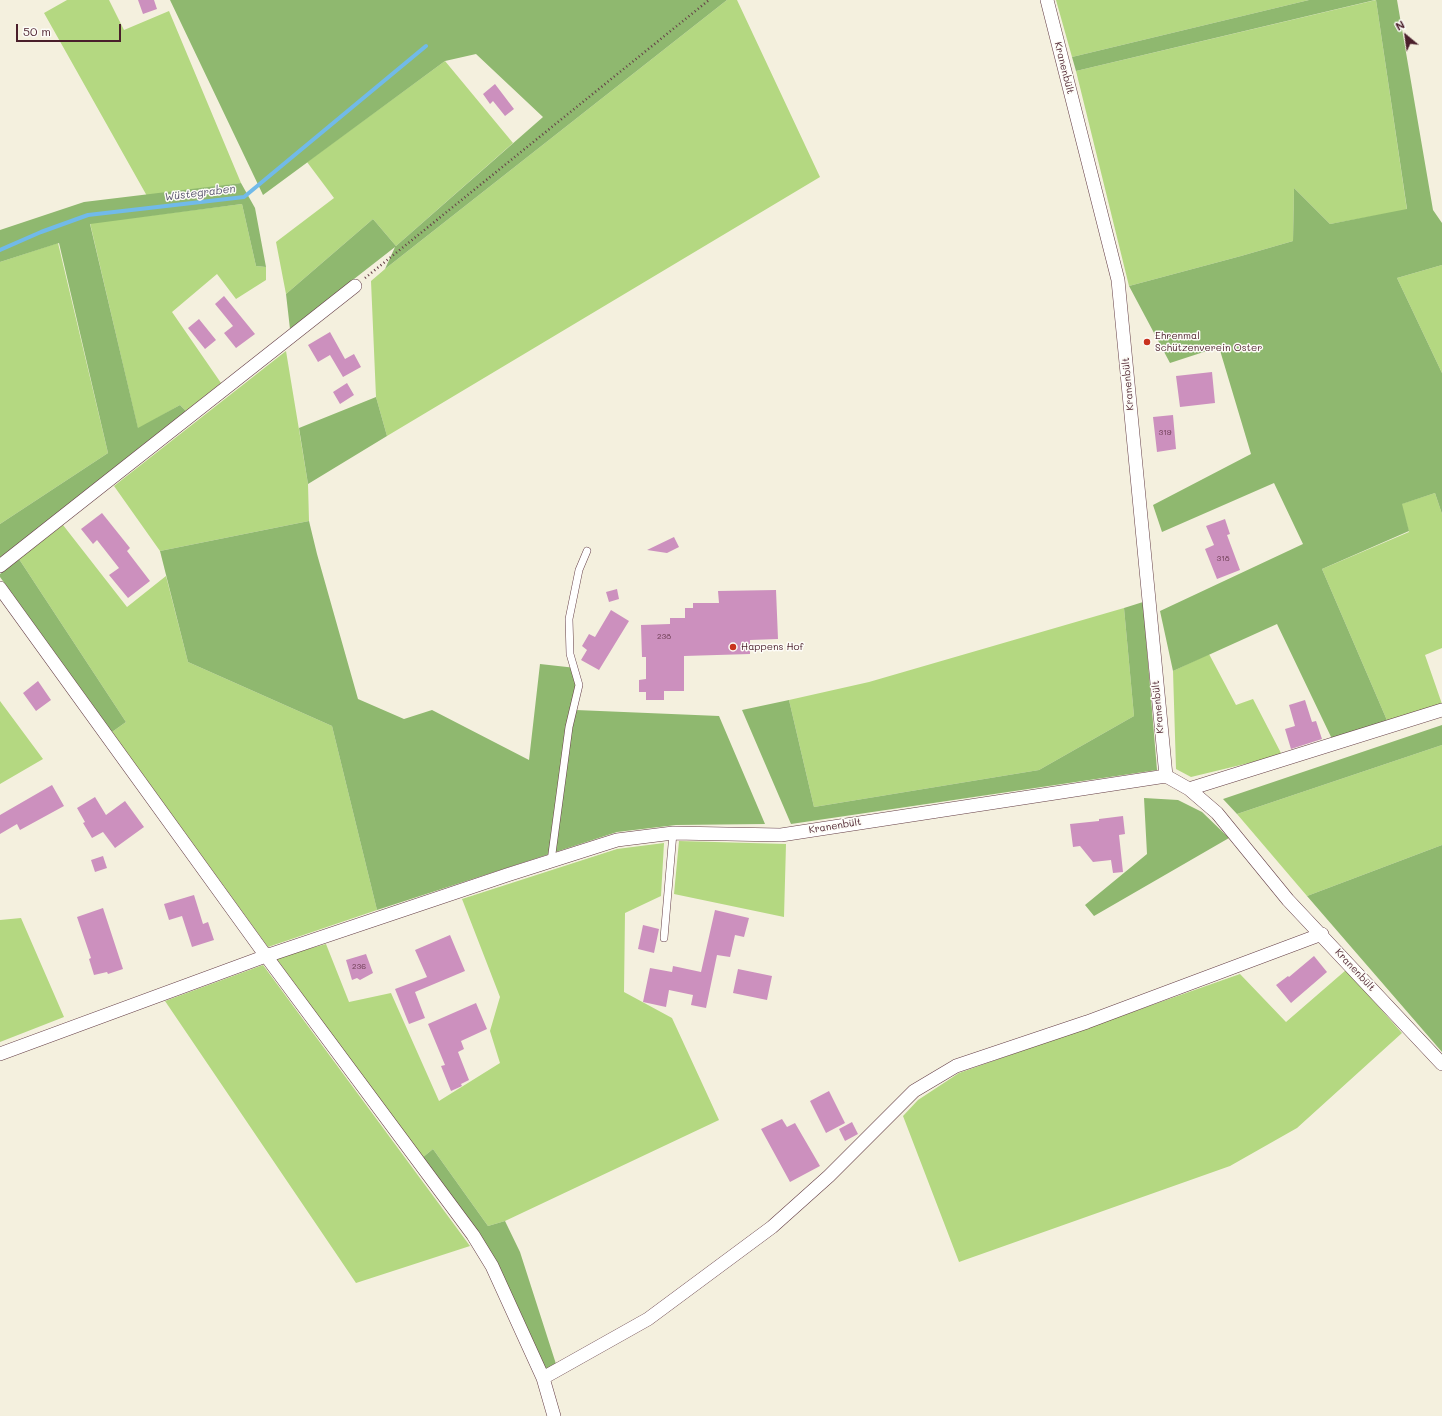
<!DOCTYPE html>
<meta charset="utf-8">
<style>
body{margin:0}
#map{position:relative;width:1442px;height:1416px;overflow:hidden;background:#f4f0de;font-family:Mali,sans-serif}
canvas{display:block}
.north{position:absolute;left:1386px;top:16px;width:40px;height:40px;-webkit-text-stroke:3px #fdfcf7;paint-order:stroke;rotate:331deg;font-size:11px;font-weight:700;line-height:16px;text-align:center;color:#4a1f2b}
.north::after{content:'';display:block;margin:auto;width:14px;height:18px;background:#4a1f2b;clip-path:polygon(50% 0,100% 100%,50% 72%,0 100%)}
.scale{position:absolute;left:16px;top:24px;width:105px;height:18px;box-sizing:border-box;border:2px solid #4a1f2b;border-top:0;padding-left:5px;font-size:12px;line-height:14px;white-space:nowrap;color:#4a1f2b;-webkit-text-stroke:3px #fdfcf7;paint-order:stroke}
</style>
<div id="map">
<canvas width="1442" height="1416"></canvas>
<div class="north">N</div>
<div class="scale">50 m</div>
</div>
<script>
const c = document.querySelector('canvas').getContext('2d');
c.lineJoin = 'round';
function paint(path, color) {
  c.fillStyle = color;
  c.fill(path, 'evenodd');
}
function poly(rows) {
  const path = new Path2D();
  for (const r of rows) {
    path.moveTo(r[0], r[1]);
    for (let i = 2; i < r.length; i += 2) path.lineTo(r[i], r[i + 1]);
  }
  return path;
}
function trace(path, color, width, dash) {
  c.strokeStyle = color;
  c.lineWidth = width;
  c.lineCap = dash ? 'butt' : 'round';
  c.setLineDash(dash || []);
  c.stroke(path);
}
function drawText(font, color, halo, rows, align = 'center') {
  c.font = font + ' Mali,sans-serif';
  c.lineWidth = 3;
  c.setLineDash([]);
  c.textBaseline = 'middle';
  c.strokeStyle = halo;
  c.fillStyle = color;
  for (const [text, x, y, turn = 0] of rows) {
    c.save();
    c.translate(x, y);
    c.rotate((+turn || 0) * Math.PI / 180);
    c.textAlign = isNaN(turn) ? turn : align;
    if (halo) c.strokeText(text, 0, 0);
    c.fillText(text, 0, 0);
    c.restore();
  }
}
const green = poly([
 [67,0,109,0,124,30,169,11,241,183,147,196,44,13],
 [727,0,737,0,820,177,387,436,376,397,371,281,385,269],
 [1056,0,1309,0,1072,57],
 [1376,0,1407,210,1330,224,1294,188,1293,241,1241,256,1129,286,1076,71],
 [445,61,513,143,396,246,373,219,286,294,276,242,334,198,307,162],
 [242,204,256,266,266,267,266,280,236,299,217,274,172,312,221,383,186,411,180,405,138,429,90,223],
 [58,243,108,453,0,524,0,262],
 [1442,265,1442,373,1397,278],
 [286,351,308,484,309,521,160,551,114,486],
 [1435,493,1442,514,1442,648,1425,655,1442,704,1389,725,1322,569,1409,532,1401,504],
 [63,525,127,607,166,576,188,662,332,726,377,910,268,947,112,732,126,722,19,559],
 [1124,608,1134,716,1039,770,814,807,789,700,869,682],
 [1209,654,1236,705,1253,699,1282,755,1191,777,1176,769,1173,671],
 [0,701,43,759,0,784],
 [1442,745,1442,845,1307,896,1237,814],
 [679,841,786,844,784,917,674,894],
 [664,843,661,896,625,913,624,992,672,1018,719,1120,505,1221,488,1226,433,1149,422,1158,276,958,326,944,349,1002,391,993,439,1101,500,1063,490,1031,500,997,462,899,617,849],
 [21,918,64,1017,0,1042,0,920],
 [263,965,470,1246,356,1283,165,1001],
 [1346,970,1402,1033,1297,1128,1230,1166,959,1262,903,1116,918,1100,959,1073,1240,974,1286,1022]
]);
const forest = poly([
 [170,0,727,0,385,269,395,247,290,329,286,294,373,219,396,246,543,117,476,54,445,61,263,195],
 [1309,0,1375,0,1076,71,1072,57],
 [1376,0,1397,0,1433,210,1442,223,1442,265,1397,278,1442,373,1442,514,1435,493,1402,504,1409,531,1322,569,1389,725,1333,741,1277,624,1173,671,1160,611,1303,544,1274,483,1162,532,1153,505,1251,454,1219,347,1170,363,1129,286,1241,256,1293,241,1294,188,1330,224,1407,209],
 [241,183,255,208,266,267,256,266,242,204,90,224,138,428,180,405,186,411,0,558,0,524,108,453,59,243,0,262,0,230,84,202],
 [376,397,387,436,308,484,299,428],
 [309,521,317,554,358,699,404,719,432,710,529,760,540,664,576,668,576,710,719,716,765,824,676,825,617,832,377,910,332,726,188,662,160,551],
 [19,559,126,722,112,732,0,577,0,574],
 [1143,602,1157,770,791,824,742,710,789,700,814,807,1039,770,1134,716,1124,608],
 [1442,725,1442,745,1237,814,1223,799],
 [1144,798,1178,800,1202,812,1229,838,1094,916,1085,905,1147,854],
 [1442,845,1442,1052,1307,896],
 [433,1149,488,1226,505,1221,520,1252,556,1364,546,1369,422,1158]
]);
const stream = poly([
 [0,250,41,232,88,215,244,197,426,46]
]);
const building = poly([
 [138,0,154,0,157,9,143,14],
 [495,84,514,109,505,116,493,101,490,104,483,94],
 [224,296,255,334,236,348,224,333,233,326,215,304],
 [199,319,216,340,205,349,188,328],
 [330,332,345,359,354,354,361,367,343,377,330,355,318,362,308,345],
 [1212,372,1215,403,1180,407,1176,376],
 [347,383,354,395,340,404,333,392],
 [1173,415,1176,449,1157,452,1153,417],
 [102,513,130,548,127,551,150,581,128,598,109,575,119,568,97,540,93,544,81,529],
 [1225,519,1230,534,1227,535,1240,570,1217,579,1205,549,1214,545,1206,526],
 [674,537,679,547,667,553,647,550],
 [617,589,619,599,609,602,606,592],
 [776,590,778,639,750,640,750,654,684,656,684,691,664,691,664,700,646,700,646,692,639,692,639,680,646,679,646,657,642,657,641,625,670,624,670,618,685,618,685,608,693,608,693,603,719,603,718,591],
 [611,610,629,621,599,670,581,660,587,650,582,646,589,634,595,637],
 [38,681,51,700,36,711,23,693],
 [1305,700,1312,722,1316,721,1322,739,1291,749,1285,729,1295,726,1289,705],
 [52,785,64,806,20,830,17,824,0,834,0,815],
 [95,797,106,815,125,801,144,827,115,848,103,832,92,838,83,823,85,822,77,808],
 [1123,816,1125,834,1119,835,1123,872,1113,873,1111,860,1093,862,1080,846,1073,847,1070,824,1099,821,1099,819],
 [103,856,107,868,95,872,91,860],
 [194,895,203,924,208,922,214,940,192,947,182,916,169,920,164,904],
 [103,908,123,969,108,974,107,972,94,975,89,959,91,958,77,917],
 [715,910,749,918,744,937,735,935,730,957,717,955,706,1008,691,1005,693,995,669,990,666,1007,643,1002,650,968,672,972,673,966,701,972],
 [643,925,659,929,654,953,638,949],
 [450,935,465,971,415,992,425,1018,409,1024,395,989,427,977,415,950],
 [366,954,373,973,360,980,357,978,352,980,346,960],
 [1314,956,1327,972,1291,1003,1276,985,1288,976,1289,977],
 [738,969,772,976,767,1000,733,993],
 [476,1003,487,1029,461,1041,464,1049,458,1052,469,1080,461,1084,462,1086,451,1091,441,1066,445,1065,428,1024],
 [829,1091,845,1123,826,1133,810,1101],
 [782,1119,787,1127,795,1123,820,1166,790,1182,761,1129],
 [852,1122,858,1134,845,1141,839,1129]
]);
const path = poly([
 [365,278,709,0]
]);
const lane = poly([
 [551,861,569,727,579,685,570,654,569,619,579,570,587,551],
 [664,938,673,833]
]);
const street = poly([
 [1047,0,1118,280,1166,776],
 [0,566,355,286],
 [0,588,266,956,473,1235,492,1266,543,1378,554,1416],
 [1189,789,1442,710],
 [0,1054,266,956,507,875,617,840,673,833,781,835,1166,776,1189,789,1217,813,1288,900,1442,1064],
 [543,1378,648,1319,772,1227,829,1176,914,1091,956,1066,1087,1022,1322,934]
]);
const markers = [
 [1147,342,4,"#c8321e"],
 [733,647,4,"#c8321e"]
];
const numberNames = [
 ["319",1165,433],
 ["318",1223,559],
 ["238",664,637],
 ["236",359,967]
];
const streetNames = [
 ["Kranenbült",1064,68,76],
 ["Kranenbült",1128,384,-95],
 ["Kranenbült",1158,707,-95],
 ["Kranenbült",835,826,-9],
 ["Kranenbült",1355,970,47]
];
const poiNames = [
 ["Ehrenmal",1155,336],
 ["Schützenverein Oster",1155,348],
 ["Happens Hof",741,647]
];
const waterNames = [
 ["Wüstegraben",200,193,-7]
];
paint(green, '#b4d881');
paint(forest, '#8fb86f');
trace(stream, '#71bae9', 4);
paint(building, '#cc90be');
trace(lane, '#643e46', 8);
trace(street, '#643e46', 14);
trace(path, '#643e46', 2.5, [1, 3]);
trace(lane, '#fff', 7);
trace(street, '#fff', 13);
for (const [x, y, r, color] of markers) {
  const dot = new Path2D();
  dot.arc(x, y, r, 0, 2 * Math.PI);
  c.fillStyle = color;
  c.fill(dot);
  trace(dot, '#fdfcf7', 1.5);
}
drawText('8px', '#6a3b50', null, numberNames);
drawText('10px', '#4a1f2b', '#fdfcf7', streetNames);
drawText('10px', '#4a1f2b', '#fdfcf7', poiNames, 'left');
drawText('italic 11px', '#58556e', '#fdfcf7', waterNames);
</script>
